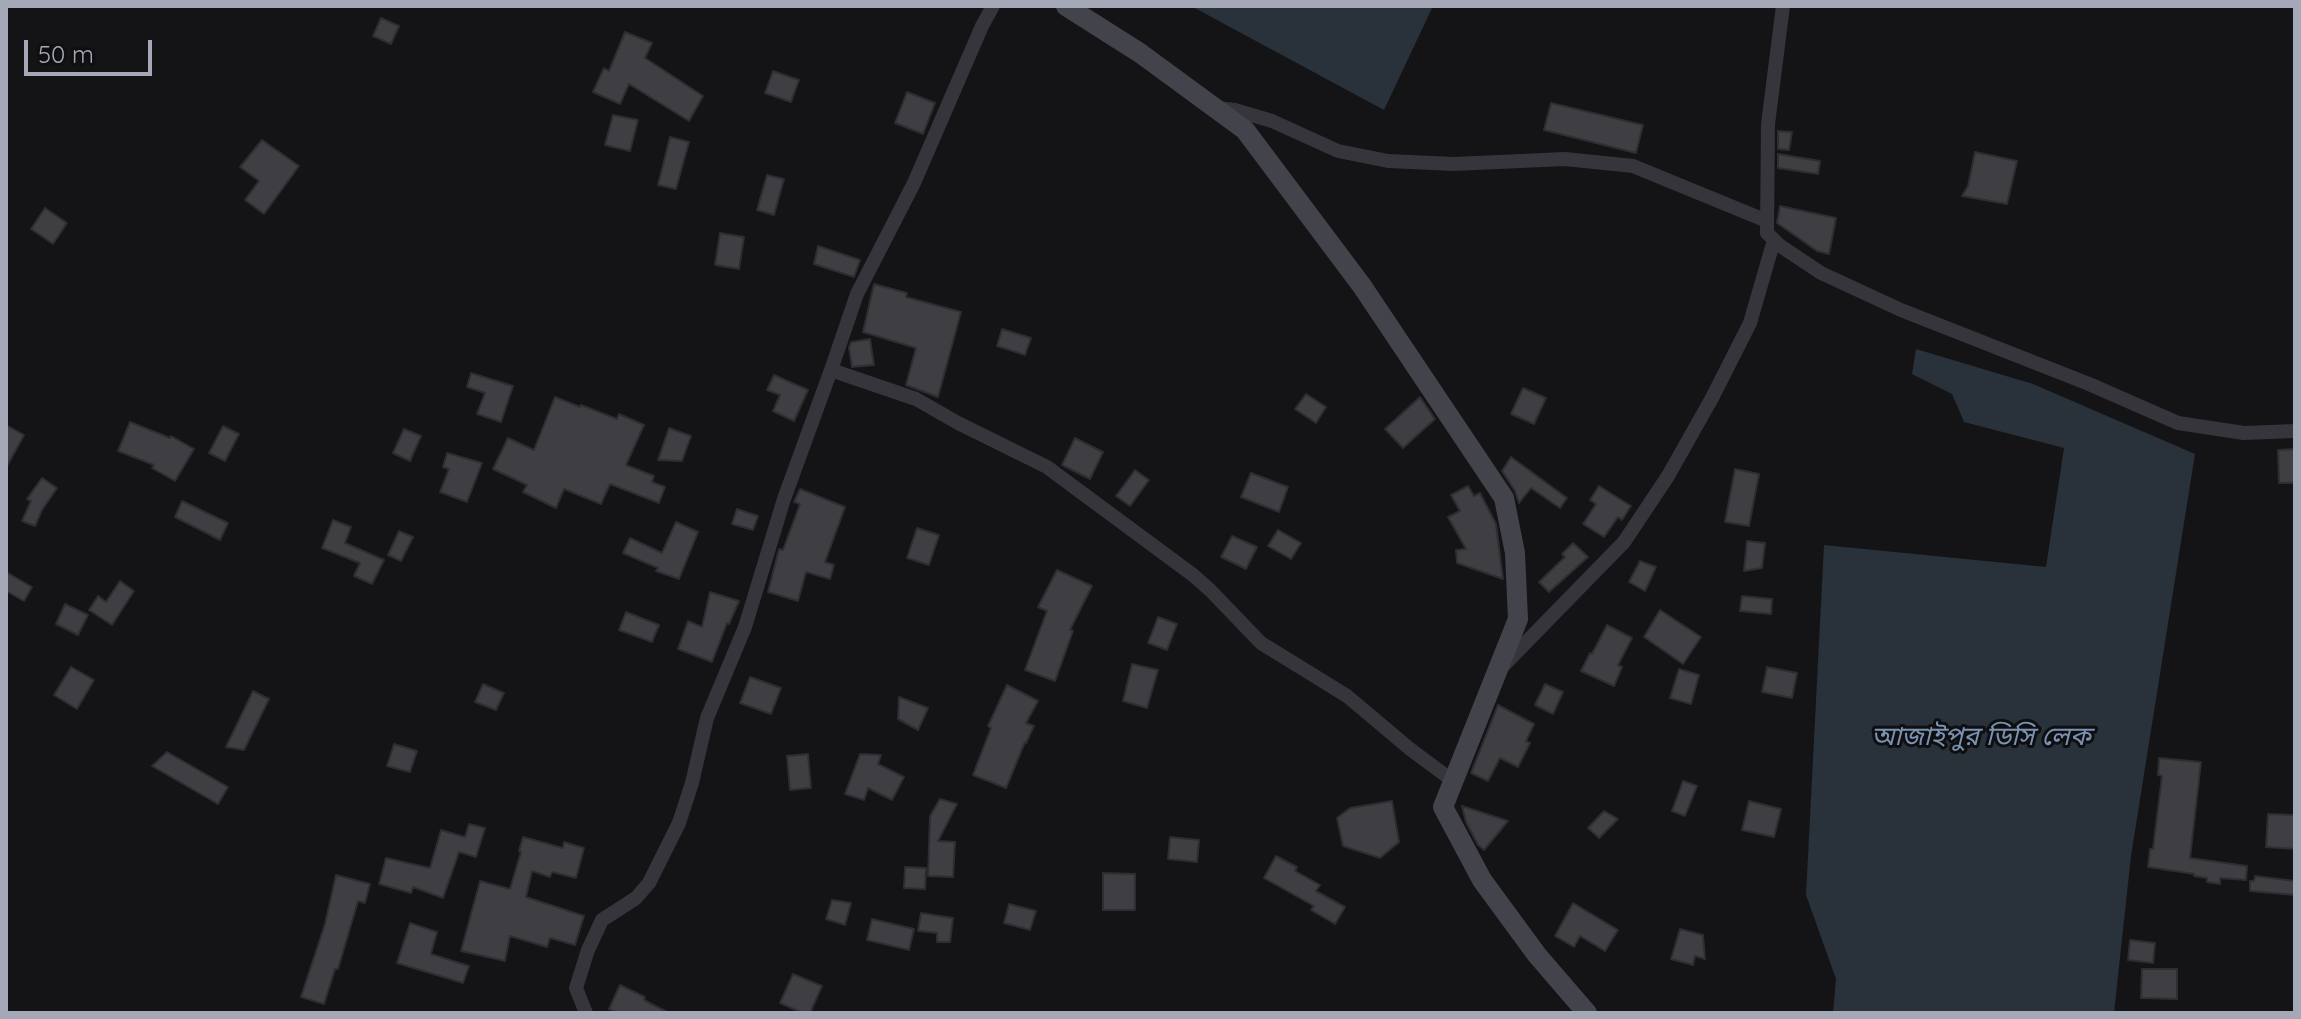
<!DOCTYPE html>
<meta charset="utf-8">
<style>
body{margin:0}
#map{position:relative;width:2301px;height:1019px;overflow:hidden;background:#141416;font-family:Quicksand,sans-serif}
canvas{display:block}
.frame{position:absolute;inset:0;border:8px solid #a5a9b7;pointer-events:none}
.scale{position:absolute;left:24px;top:40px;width:128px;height:36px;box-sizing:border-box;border:4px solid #a5a9b7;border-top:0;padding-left:10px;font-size:24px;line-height:28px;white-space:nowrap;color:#a5a9b7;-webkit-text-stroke:6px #0f0f11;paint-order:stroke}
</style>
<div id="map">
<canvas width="2301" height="1019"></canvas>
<div class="frame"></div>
<div class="scale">50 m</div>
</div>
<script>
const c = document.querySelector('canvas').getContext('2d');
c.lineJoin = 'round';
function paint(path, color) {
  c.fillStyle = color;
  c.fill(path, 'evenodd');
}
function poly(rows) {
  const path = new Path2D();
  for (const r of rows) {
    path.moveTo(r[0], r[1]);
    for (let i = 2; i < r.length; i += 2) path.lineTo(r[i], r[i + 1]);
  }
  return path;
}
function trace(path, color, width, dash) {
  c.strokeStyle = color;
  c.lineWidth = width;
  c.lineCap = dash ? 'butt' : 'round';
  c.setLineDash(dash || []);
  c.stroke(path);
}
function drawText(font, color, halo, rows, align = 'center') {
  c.font = font + ' Quicksand,"Noto Sans Bengali",sans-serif';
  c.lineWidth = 6;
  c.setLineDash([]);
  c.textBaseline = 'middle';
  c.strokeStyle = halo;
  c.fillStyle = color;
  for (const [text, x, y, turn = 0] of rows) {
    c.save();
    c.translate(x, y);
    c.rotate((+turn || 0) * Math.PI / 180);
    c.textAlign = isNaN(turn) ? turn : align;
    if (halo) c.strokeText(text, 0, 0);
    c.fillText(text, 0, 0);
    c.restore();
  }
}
const water = poly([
 [1191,6,1433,6,1384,110],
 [1916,349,2033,384,2195,454,2131,856,2114,1013,1833,1013,1836,979,1806,895,1824,545,2046,567,2064,448,1964,422,1952,394,1912,374]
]);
const building = poly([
 [381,18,399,26,391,44,373,36,381,18],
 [625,32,652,43,645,58,703,96,689,121,629,84,620,104,593,92,604,68,609,71,625,32],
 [773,71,799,80,791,102,765,93,773,71],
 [907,92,935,103,923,134,895,123,907,92],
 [1551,103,1643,125,1636,153,1544,130,1551,103],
 [613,115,638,120,630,151,605,145,613,115],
 [1778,131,1792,132,1789,150,1778,149,1778,131],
 [670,137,689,142,676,189,658,185,670,137],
 [262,140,299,166,264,214,245,200,259,181,240,167,262,140],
 [1975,152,2017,161,2007,204,1962,196,1968,186,1975,152],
 [1778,154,1820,161,1818,174,1778,168,1778,154],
 [767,175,784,179,774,215,757,210,767,175],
 [1780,206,1836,218,1829,254,1817,251,1777,223,1780,206],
 [45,208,67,223,53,244,31,229,45,208],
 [720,233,744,237,739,269,715,265,720,233],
 [818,246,860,260,854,277,814,264,818,246],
 [874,284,907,293,906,297,961,312,938,397,906,385,916,348,863,332,874,284],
 [1002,329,1031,338,1025,355,997,346,1002,329],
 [870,339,874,365,852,367,849,348,851,342,870,339],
 [471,373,513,386,501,422,477,414,485,393,467,387,471,373],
 [774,375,808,390,794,421,773,411,780,395,767,390,774,375],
 [1523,388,1546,398,1534,424,1511,414,1523,388],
 [1306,394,1326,407,1316,423,1295,409,1306,394],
 [555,397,580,407,581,405,617,419,619,414,644,425,626,465,654,476,652,482,665,487,659,503,610,484,601,504,564,489,556,508,523,492,527,485,493,469,508,438,534,450,555,397],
 [1420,397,1435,419,1403,448,1385,429,1420,397],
 [130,422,170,438,171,436,194,449,175,481,152,468,154,465,118,451,130,422],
 [6,425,24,435,6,468,6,425],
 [223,426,239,434,225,461,209,453,223,426],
 [669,428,691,436,682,461,658,460,669,428],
 [404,429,421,436,410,461,393,453,404,429],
 [1075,438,1103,452,1090,479,1062,465,1075,438],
 [2295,449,2295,483,2279,483,2278,450,2295,449],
 [447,453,482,463,467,502,440,492,449,469,443,467,447,453],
 [1511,457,1567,498,1560,508,1531,488,1519,503,1515,491,1502,471,1511,457],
 [1735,469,1759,474,1749,526,1725,522,1735,469],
 [1135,470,1149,480,1130,506,1116,496,1135,470],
 [1251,473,1288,487,1279,512,1241,497,1251,473],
 [42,478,57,488,42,510,35,526,22,521,31,501,27,499,42,478],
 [1468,486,1474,496,1480,493,1496,524,1503,579,1457,563,1456,550,1466,549,1448,517,1460,511,1451,495,1468,486],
 [1599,486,1631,506,1622,520,1618,517,1604,537,1583,524,1596,504,1590,500,1599,486],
 [800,489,845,507,825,562,834,565,830,579,806,572,798,601,768,592,779,549,783,550,800,504,794,502,800,489],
 [182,501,228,523,220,540,175,517,182,501],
 [737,509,758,516,753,530,732,524,737,509],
 [333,520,351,527,345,543,384,560,372,584,354,576,360,563,322,548,333,520],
 [676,522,698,532,679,579,656,571,658,568,623,553,630,538,662,553,676,522],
 [917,528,939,535,929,565,907,558,917,528],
 [1278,530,1301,543,1291,559,1268,546,1278,530],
 [399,531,413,537,401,561,388,555,399,531],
 [1232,536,1257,547,1246,569,1221,557,1232,536],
 [1747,541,1765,543,1762,568,1744,571,1747,541],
 [1573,543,1588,557,1549,592,1539,582,1565,557,1562,554,1573,543],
 [1640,561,1656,567,1645,591,1629,582,1640,561],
 [1057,570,1092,586,1070,630,1073,631,1055,681,1025,670,1047,611,1038,607,1057,570],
 [6,572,32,587,24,601,6,591,6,572],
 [120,581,134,591,112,625,89,610,98,596,106,602,120,581],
 [710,592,739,601,729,624,727,623,712,662,678,649,688,621,702,627,710,592],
 [1742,596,1772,599,1771,614,1740,611,1742,596],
 [65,604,88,615,78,635,56,624,65,604],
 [1660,610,1701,637,1683,664,1644,637,1660,610],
 [626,612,659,625,652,642,619,630,626,612],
 [1158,617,1177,624,1167,650,1148,643,1158,617],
 [1607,625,1632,638,1618,665,1622,667,1614,686,1581,671,1590,653,1592,654,1607,625],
 [1132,664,1158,670,1147,708,1123,701,1132,664],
 [71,667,94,680,77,709,54,695,71,667],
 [1767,667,1797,673,1792,698,1762,692,1767,667],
 [1679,669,1699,675,1691,704,1670,698,1679,669],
 [750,677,781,688,771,714,740,703,750,677],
 [483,684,504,693,496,710,475,702,483,684],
 [1545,684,1563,692,1553,714,1535,705,1545,684],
 [1007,685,1038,701,1026,723,1034,726,1026,743,1025,742,1006,788,973,775,991,728,988,726,1007,685],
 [253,691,269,699,244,750,226,747,253,691],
 [899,697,928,708,918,730,898,719,899,697],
 [1498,705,1534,724,1526,741,1530,743,1518,767,1500,758,1488,781,1471,773,1498,705],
 [394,744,417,751,410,772,387,766,394,744],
 [167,752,228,787,218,804,152,766,167,752],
 [808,754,811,788,790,790,787,756,808,754],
 [860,754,881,755,878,764,904,777,892,800,868,788,864,800,845,794,860,754],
 [2159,758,2201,762,2190,858,2247,866,2246,880,2220,878,2220,884,2207,882,2207,878,2194,876,2194,874,2148,867,2150,849,2153,849,2162,776,2158,775,2159,758],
 [1683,781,1697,786,1685,816,1672,811,1683,781],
 [940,799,957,804,938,841,955,842,953,877,928,876,930,816,940,799],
 [1392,801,1399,842,1380,858,1343,846,1337,818,1350,808,1392,801],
 [1749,801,1781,809,1774,837,1742,830,1749,801],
 [1462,806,1508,821,1484,850,1478,845,1466,822,1462,806],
 [1604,811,1618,819,1599,838,1588,828,1604,811],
 [2268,814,2295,815,2295,849,2266,847,2268,814],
 [469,824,485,828,476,857,459,852,443,898,413,887,411,893,379,884,386,858,430,868,441,830,465,837,469,824],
 [523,837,563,848,564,842,584,848,576,878,552,872,550,877,532,871,526,897,584,916,575,945,550,938,547,947,510,936,505,961,461,951,480,881,510,889,521,852,519,851,523,837],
 [1170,837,1199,840,1197,862,1168,859,1170,837],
 [1276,856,1297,867,1295,871,1320,885,1316,891,1345,907,1335,924,1311,910,1314,906,1264,878,1276,856],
 [905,867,926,868,925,889,904,888,905,867],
 [1103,873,1135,874,1135,910,1103,910,1103,873],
 [336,875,370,884,365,903,358,901,338,969,335,969,324,1004,301,997,325,924,336,875],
 [2255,876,2295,881,2295,895,2250,891,2250,881,2254,881,2255,876],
 [832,900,851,903,845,925,826,919,832,900],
 [1573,903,1618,930,1605,951,1580,936,1574,947,1555,936,1573,903],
 [1009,904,1036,911,1030,930,1004,923,1009,904],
 [921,913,953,918,950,942,937,942,937,933,918,931,921,913],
 [872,919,914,929,909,950,867,940,872,919],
 [410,923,437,932,431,954,469,966,463,983,397,963,410,923],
 [1680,929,1703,935,1705,959,1695,956,1693,965,1671,959,1680,929],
 [2130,940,2155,943,2153,963,2128,960,2130,940],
 [2142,969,2177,969,2177,999,2141,998,2142,969],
 [793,974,822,986,810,1013,803,1013,780,1003,793,974],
 [620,985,645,997,644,1000,669,1013,618,1013,609,1009,620,985]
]);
const street = poly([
 [993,6,982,26,914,183,857,294,831,370,916,399,958,423,1047,467,1193,575,1210,590,1261,643,1347,696,1410,749,1453,781],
 [1783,6,1768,124,1767,233,1779,245,1821,273,1901,310,2089,384,2178,423,2244,433,2295,431],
 [1216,108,1235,110,1272,121,1338,151,1388,161,1454,164,1565,159,1633,166,1767,221],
 [1504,665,1624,542,1668,476,1712,398,1750,323,1774,240],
 [586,1013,576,988,588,950,602,920,636,898,649,883,679,823,692,783,707,718,745,627,784,499,831,370]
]);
const secondary = poly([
 [1066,6,1140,53,1245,130,1362,286,1504,498,1515,553,1518,619,1443,807,1482,880,1537,955,1587,1013]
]);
const waterNames = [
 ["আজাইপুর ডিসি লেক",1981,737]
];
paint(water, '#29313a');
paint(building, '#3e3e43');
trace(building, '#2e2e32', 2);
trace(street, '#35353b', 14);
trace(secondary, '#43444b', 20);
drawText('italic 26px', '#7a93b3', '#0f0f11', waterNames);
</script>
